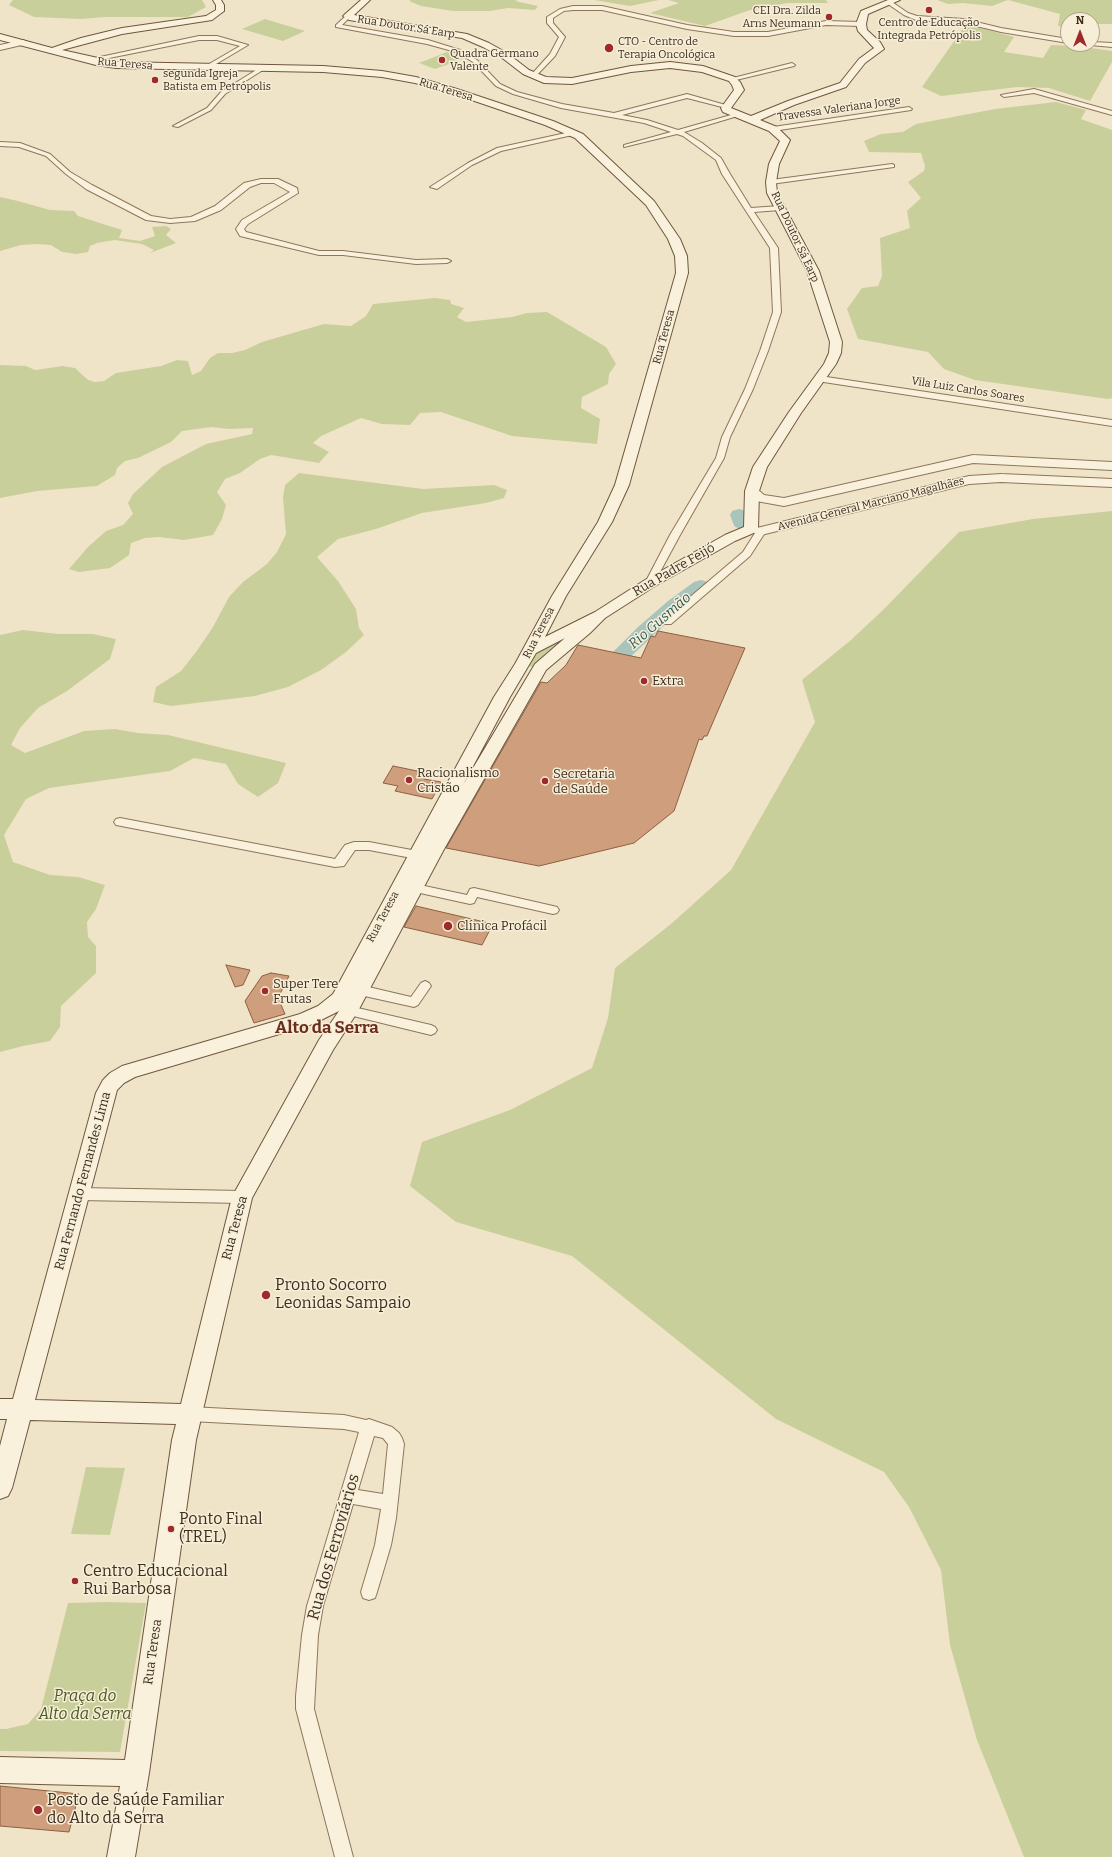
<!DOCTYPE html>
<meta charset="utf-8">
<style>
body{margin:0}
#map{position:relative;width:1112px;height:1857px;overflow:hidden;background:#f0e4c8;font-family:Bitter,serif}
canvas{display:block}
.north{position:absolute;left:1060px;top:12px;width:40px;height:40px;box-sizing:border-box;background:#f7eed8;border:1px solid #ada18e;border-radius:50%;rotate:0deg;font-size:11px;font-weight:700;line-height:16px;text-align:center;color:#3d2e20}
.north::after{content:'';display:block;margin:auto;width:14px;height:18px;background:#9e2a2b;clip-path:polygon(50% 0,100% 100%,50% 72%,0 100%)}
</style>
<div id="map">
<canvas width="1112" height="1857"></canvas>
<div class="north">N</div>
</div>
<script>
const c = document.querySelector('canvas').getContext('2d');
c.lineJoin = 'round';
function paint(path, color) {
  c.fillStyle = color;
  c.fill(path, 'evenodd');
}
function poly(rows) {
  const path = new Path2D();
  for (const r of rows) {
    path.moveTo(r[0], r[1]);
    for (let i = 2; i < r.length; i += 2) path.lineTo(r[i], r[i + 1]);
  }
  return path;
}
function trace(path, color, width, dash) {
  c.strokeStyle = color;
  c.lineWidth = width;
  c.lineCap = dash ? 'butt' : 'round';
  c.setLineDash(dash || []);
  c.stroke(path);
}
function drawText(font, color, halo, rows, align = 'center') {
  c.font = font + ' Bitter,serif';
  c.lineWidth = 3;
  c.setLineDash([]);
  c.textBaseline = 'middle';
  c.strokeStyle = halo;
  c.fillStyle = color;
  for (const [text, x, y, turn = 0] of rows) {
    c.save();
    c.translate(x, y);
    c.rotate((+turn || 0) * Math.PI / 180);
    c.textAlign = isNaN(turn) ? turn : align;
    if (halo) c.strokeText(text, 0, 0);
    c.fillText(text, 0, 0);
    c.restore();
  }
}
const green = poly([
 [13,0,202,0,206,7,188,17,106,17,81,19,34,17,9,5],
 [411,0,518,0,515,1,538,6,535,10,508,8,490,11,453,11,421,6,409,1],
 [594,0,659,0,630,6],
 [668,0,826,0,828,3,787,3,750,10,705,26,650,13,679,3],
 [937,0,1112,0,1112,24,1098,24,1092,29,1092,20,1068,20,1068,27,1058,26,1060,14,1008,0,992,6,963,3,948,4],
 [265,19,305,31,283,41,242,29],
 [966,24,1014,37,1004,52,1043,58,1051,45,1077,46,1112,51,1112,62,1090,101,1049,88,1018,87,941,96,922,87],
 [447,52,465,58,435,69,419,63],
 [1056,102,1086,110,1081,119,1112,130,1112,398,1108,399,975,380,944,369,928,352,858,339,847,309,862,288,878,286,882,276,880,238,910,228,907,211,921,198,908,182,924,171,925,166,921,153,869,152,864,141,881,134,903,132,916,124,995,109],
 [0,197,18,201,50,210,74,211,78,216,122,230,119,238,140,241,155,236,152,227,166,226,171,229,166,235,176,243,150,253,154,250,142,244,115,240,97,243,90,246,88,252,77,254,62,252,51,245,37,244,21,245,0,251],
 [435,298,450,300,451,304,464,308,457,317,466,322,512,317,527,313,547,312,606,347,616,364,609,374,608,384,582,397,581,408,600,419,597,444,512,436,441,412,420,413,410,425,382,424,361,418,321,436,313,443,329,452,319,463,271,455,260,459,240,473,225,479,217,492,226,505,222,519,213,535,184,540,159,537,145,538,131,543,129,555,110,568,79,572,69,569,88,547,106,531,123,525,133,514,128,503,133,494,162,467,206,444,252,434,253,428,229,429,211,427,182,431,171,442,138,458,125,461,117,468,115,475,97,486,37,491,0,498,0,365,26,366,35,370,63,366,75,368,88,380,95,382,104,381,116,373,161,366,177,360,188,361,192,375,201,371,210,358,218,353,232,353,245,350,262,342,324,324,351,326,366,316,373,304],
 [299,473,423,489,494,485,507,490,504,498,486,503,422,513,376,529,338,539,317,557,338,581,356,609,359,628,364,635,346,652,321,670,288,687,255,696,171,706,153,702,156,687,181,671,196,652,213,627,229,597,243,582,267,564,277,552,286,534,283,498,285,485],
 [1112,511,1112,1857,1024,1857,977,1740,950,1645,941,1570,909,1507,884,1472,776,1419,572,1256,456,1222,410,1186,422,1142,510,1110,592,1068,608,1018,615,968,671,924,731,870,815,722,802,680,851,640,883,610,959,532,1033,519],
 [588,623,533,667,528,666,538,651],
 [23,630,58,634,93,634,116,639,110,659,67,691,38,708,20,728,11,745,25,753,84,731,115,729,138,733,168,735,286,763,278,783,258,797,238,784,226,764,194,758,170,771,49,788,26,799,4,835,13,862,50,875,78,877,105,885,96,909,87,922,88,937,96,946,96,973,61,1006,60,1027,50,1041,23,1046,0,1052,0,635],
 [86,1467,125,1468,110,1535,71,1534],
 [106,1602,146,1603,120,1752,0,1751,0,1729,6,1729,28,1724,41,1709,68,1603]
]);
const river = poly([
 [739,509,746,511,748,515,751,523,749,527,742,529,735,527,733,523,730,515,732,511,739,509],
 [701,580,708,582,711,586,708,590,682,609,627,660,620,662,613,660,610,656,613,652,638,627,668,601,694,582,701,580]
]);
const building = poly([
 [658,631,745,648,707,736,704,736,702,740,699,739,674,811,634,843,539,866,446,848,541,682,547,683,566,665,578,645,641,658,651,636,655,637,658,631],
 [393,766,427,773,424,779,441,782,432,799,395,791,398,786,383,783,393,766],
 [416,906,493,924,482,945,404,927,416,906],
 [226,965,250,970,243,985,235,987,226,965],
 [271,973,289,976,278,998,285,1014,254,1023,245,1001,262,976,271,973],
 [0,1786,79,1794,69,1832,0,1826,0,1786]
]);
const minor = poly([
 [888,2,892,2,908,13,917,16,964,19,1001,28,1068,39,1068,43,1001,32,964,23,916,20,904,15,888,4,888,2],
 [573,6,602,6,687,25,734,32,768,32,826,21,861,22,864,24,861,26,826,25,768,36,734,36,687,29,602,10,573,10,564,11,553,18,553,23,565,37,555,56,535,77,531,77,531,75,550,54,559,37,547,23,547,17,560,9,573,6],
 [348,14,351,16,342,25,428,40,460,50,477,60,500,84,517,92,562,104,614,113,687,94,729,106,726,108,687,98,622,115,647,120,678,130,738,113,741,115,684,132,702,143,721,158,730,174,751,208,780,206,784,208,780,210,754,212,778,248,781,312,768,351,753,389,730,437,724,458,680,535,653,585,650,586,645,583,670,535,716,458,722,437,745,389,760,351,773,312,770,248,722,174,716,160,683,136,677,134,624,147,624,145,671,132,644,123,561,108,513,94,496,86,473,62,456,52,427,44,336,27,336,25,348,14],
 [199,36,217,36,248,45,206,70,203,68,204,67,240,46,217,40,199,40,89,62,86,60,199,36],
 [1092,42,1112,43,1112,47,1090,45,1089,44,1092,44,1092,42],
 [792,63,795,65,794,66,732,81,729,79,792,63],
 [261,67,266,68,225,94,211,110,178,127,173,126,207,108,221,92,261,67],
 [1034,89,1112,111,1112,115,1034,93,1004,97,1001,95,1034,89],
 [909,107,912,109,911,110,773,131,770,129,773,127,909,107],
 [575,131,577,132,577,134,501,151,472,165,437,189,430,187,468,163,497,148,575,131],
 [0,142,20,143,50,154,70,172,92,185,151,216,170,219,191,217,215,206,244,183,261,179,278,179,297,188,298,193,248,224,244,229,246,232,319,251,343,251,416,260,447,259,451,261,447,263,416,264,343,255,319,255,240,236,236,229,242,220,290,192,274,183,261,183,250,187,221,210,195,221,170,223,146,220,86,189,66,174,46,156,19,147,0,146,0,142],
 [892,164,894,165,894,167,771,184,767,182,771,180,892,164],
 [820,376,1112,420,1112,426,817,381,816,379,820,376],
 [751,526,764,529,766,531,750,556,671,624,663,624,662,622,663,620,743,552,755,533,746,529,751,526],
 [120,818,335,859,345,845,354,842,369,842,417,851,423,855,417,859,369,850,355,850,344,866,335,867,116,825,114,822,116,819,120,818],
 [415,884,467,895,470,889,474,888,553,906,557,907,559,910,557,913,553,914,477,897,474,903,470,904,411,891,409,888,411,885,415,884],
 [425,981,429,983,431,986,418,1005,414,1007,360,995,356,993,354,990,356,987,360,985,411,997,421,983,425,981],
 [349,1006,431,1025,435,1027,437,1030,435,1033,431,1035,345,1014,343,1011,345,1008,349,1006],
 [80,1188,242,1191,247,1193,249,1197,247,1201,242,1203,80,1200,75,1198,73,1194,75,1190,80,1188],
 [190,1407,344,1415,366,1420,369,1419,392,1427,399,1433,402,1438,404,1444,396,1518,391,1545,377,1592,375,1598,369,1600,363,1598,361,1592,375,1545,381,1509,353,1504,323,1606,318,1635,314,1709,353,1857,335,1857,296,1709,296,1696,302,1635,307,1606,359,1432,344,1429,190,1421,185,1419,182,1414,185,1409,190,1407],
 [374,1436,383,1438,388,1444,383,1494,358,1490,374,1436]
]);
const tertiary = poly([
 [23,40,27,42,26,44,0,50,0,45,23,40],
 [973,455,1112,462,1112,470,973,463,784,506,756,501,746,491,752,487,756,488,764,495,784,498,973,455],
 [1001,474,1112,479,1112,487,1001,482,969,484,761,535,755,531,757,528,969,476,1001,474]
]);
const secondary = poly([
 [213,0,221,0,224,5,224,11,212,20,122,34,62,50,116,62,323,66,382,71,416,77,457,89,553,121,583,134,654,201,680,239,687,256,688,273,629,485,612,522,566,596,545,637,595,612,645,580,725,535,744,527,745,491,753,467,789,412,824,364,829,353,830,342,807,271,767,193,766,182,769,164,780,141,769,131,723,112,721,108,734,90,732,85,729,81,702,72,670,68,631,72,572,84,544,83,523,74,501,57,483,47,462,38,349,20,343,16,361,0,370,0,354,15,467,34,489,43,507,53,529,70,546,77,572,78,631,66,670,62,703,66,735,77,740,82,744,90,731,108,751,116,788,101,840,83,859,59,874,48,858,31,856,24,861,11,888,0,900,0,868,14,866,24,867,30,880,42,884,49,865,63,846,87,794,105,760,120,777,127,790,140,779,164,776,182,777,193,819,271,842,342,841,353,836,364,801,413,767,467,759,491,758,529,756,532,735,541,655,586,605,618,590,633,546,670,443,851,358,1011,333,1050,252,1198,196,1440,149,1773,135,1857,107,1857,120,1786,0,1783,0,1757,125,1760,172,1440,176,1424,30,1420,12,1488,8,1496,0,1499,0,1446,7,1419,0,1419,0,1399,13,1399,96,1093,103,1080,110,1073,122,1066,300,1014,318,1006,333,994,494,697,515,664,552,596,598,522,615,485,676,273,675,256,668,239,646,205,575,138,545,125,451,93,415,83,382,77,323,72,116,68,96,65,0,40,0,34,52,48,81,38,122,28,206,16,216,10,216,5,213,0],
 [565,638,535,664,463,785,510,697,536,653,565,638],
 [339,1011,319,1040,232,1197,181,1404,35,1400,117,1090,124,1083,135,1077,313,1024,339,1011]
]);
const markers = [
 [929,10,4,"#9e2a2b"],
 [829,17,4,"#9e2a2b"],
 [609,48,5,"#9e2a2b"],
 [442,60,4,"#9e2a2b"],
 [155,80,4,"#9e2a2b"],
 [644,681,4,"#9e2a2b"],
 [409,780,4,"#9e2a2b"],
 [545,781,4,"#9e2a2b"],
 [448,926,5,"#9e2a2b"],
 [265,991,4,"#9e2a2b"],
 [266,1295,5,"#9e2a2b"],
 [171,1529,4,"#9e2a2b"],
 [75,1581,4,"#9e2a2b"],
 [38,1810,5,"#9e2a2b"]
];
const farPoinames = [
 ["CEI Dra. Zilda",821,11,"right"],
 ["Arns Neumann",821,24,"right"],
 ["Centro de Educação",929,23,"center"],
 ["Integrada Petrópolis",929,36,"center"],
 ["CTO - Centro de",618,42],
 ["Terapia Oncológica",618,55],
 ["Quadra Germano",450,54],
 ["Valente",450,67],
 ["segunda Igreja",163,74],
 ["Batista em Petrópolis",163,87]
];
const farStreetnames = [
 ["Rua Doutor Sá Earp",406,27,9],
 ["Rua Teresa",125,64,5],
 ["Rua Teresa",446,90,17],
 ["Travessa Valeriana Jorge",839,109,-8],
 ["Rua Doutor Sá Earp",795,237,65],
 ["Rua Teresa",664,337,-75],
 ["Vila Luiz Carlos Soares",968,390,9],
 ["Avenida General Marciano Magalhães",871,504,-14],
 ["Rua Teresa",539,633,-63],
 ["Rua Teresa",383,917,-62]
];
const streetNames = [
 ["Rua Padre Feijó",674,570,-30],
 ["Rua Fernando Fernandes Lima",83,1181,-75],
 ["Rua Teresa",235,1228,-75],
 ["Rua Teresa",153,1652,-82]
];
const poiNames = [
 ["Extra",652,681],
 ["Racionalismo",417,773],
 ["Cristão",417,788],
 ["Secretaria",553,774],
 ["de Saúde",553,789],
 ["Clínica Profácil",457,926],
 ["Super Tere",273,984],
 ["Frutas",273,999]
];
const waterNames = [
 ["Rio Gusmão",660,621,-41]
];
const nearPoinames = [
 ["Pronto Socorro",275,1286],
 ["Leonidas Sampaio",275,1304],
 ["Ponto Final",179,1520],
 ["(TREL)",179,1538],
 ["Centro Educacional",83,1572],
 ["Rui Barbosa",83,1590],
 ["Posto de Saúde Familiar",47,1801],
 ["do Alto da Serra",47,1819]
];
const nearStreetnames = [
 ["Rua dos Ferroviários",334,1547,-74]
];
const nearParknames = [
 ["Praça do",85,1697],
 ["Alto da Serra",85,1715]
];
const districtNames = [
 ["Alto da Serra",327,1028]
];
paint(green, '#c9cf9b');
paint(river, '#a9c4bc');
paint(building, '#cf9f7d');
trace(building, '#8d5f41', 1);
trace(minor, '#8d765c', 2);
trace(tertiary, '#8d765c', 2);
trace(secondary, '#6f573f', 2);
paint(minor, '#faf1dc');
paint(tertiary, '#faf1dc');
paint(secondary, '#faf1dc');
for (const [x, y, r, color] of markers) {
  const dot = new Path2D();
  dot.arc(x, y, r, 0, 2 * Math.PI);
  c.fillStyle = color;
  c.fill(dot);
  trace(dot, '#f7eed8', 1.5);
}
drawText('11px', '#3d2e20', '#f7eed8', farPoinames, 'left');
drawText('11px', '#3d2e20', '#f7eed8', farStreetnames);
drawText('13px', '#3d2e20', '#f7eed8', streetNames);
drawText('13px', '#3d2e20', '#f7eed8', poiNames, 'left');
drawText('italic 14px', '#2f5d5a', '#f7eed8', waterNames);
drawText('16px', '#3d2e20', '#f7eed8', nearPoinames, 'left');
drawText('16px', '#3d2e20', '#f7eed8', nearStreetnames);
drawText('italic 16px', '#4d5a26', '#f7eed8', nearParknames);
drawText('bold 17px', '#6b2e1e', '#f7eed8', districtNames);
</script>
